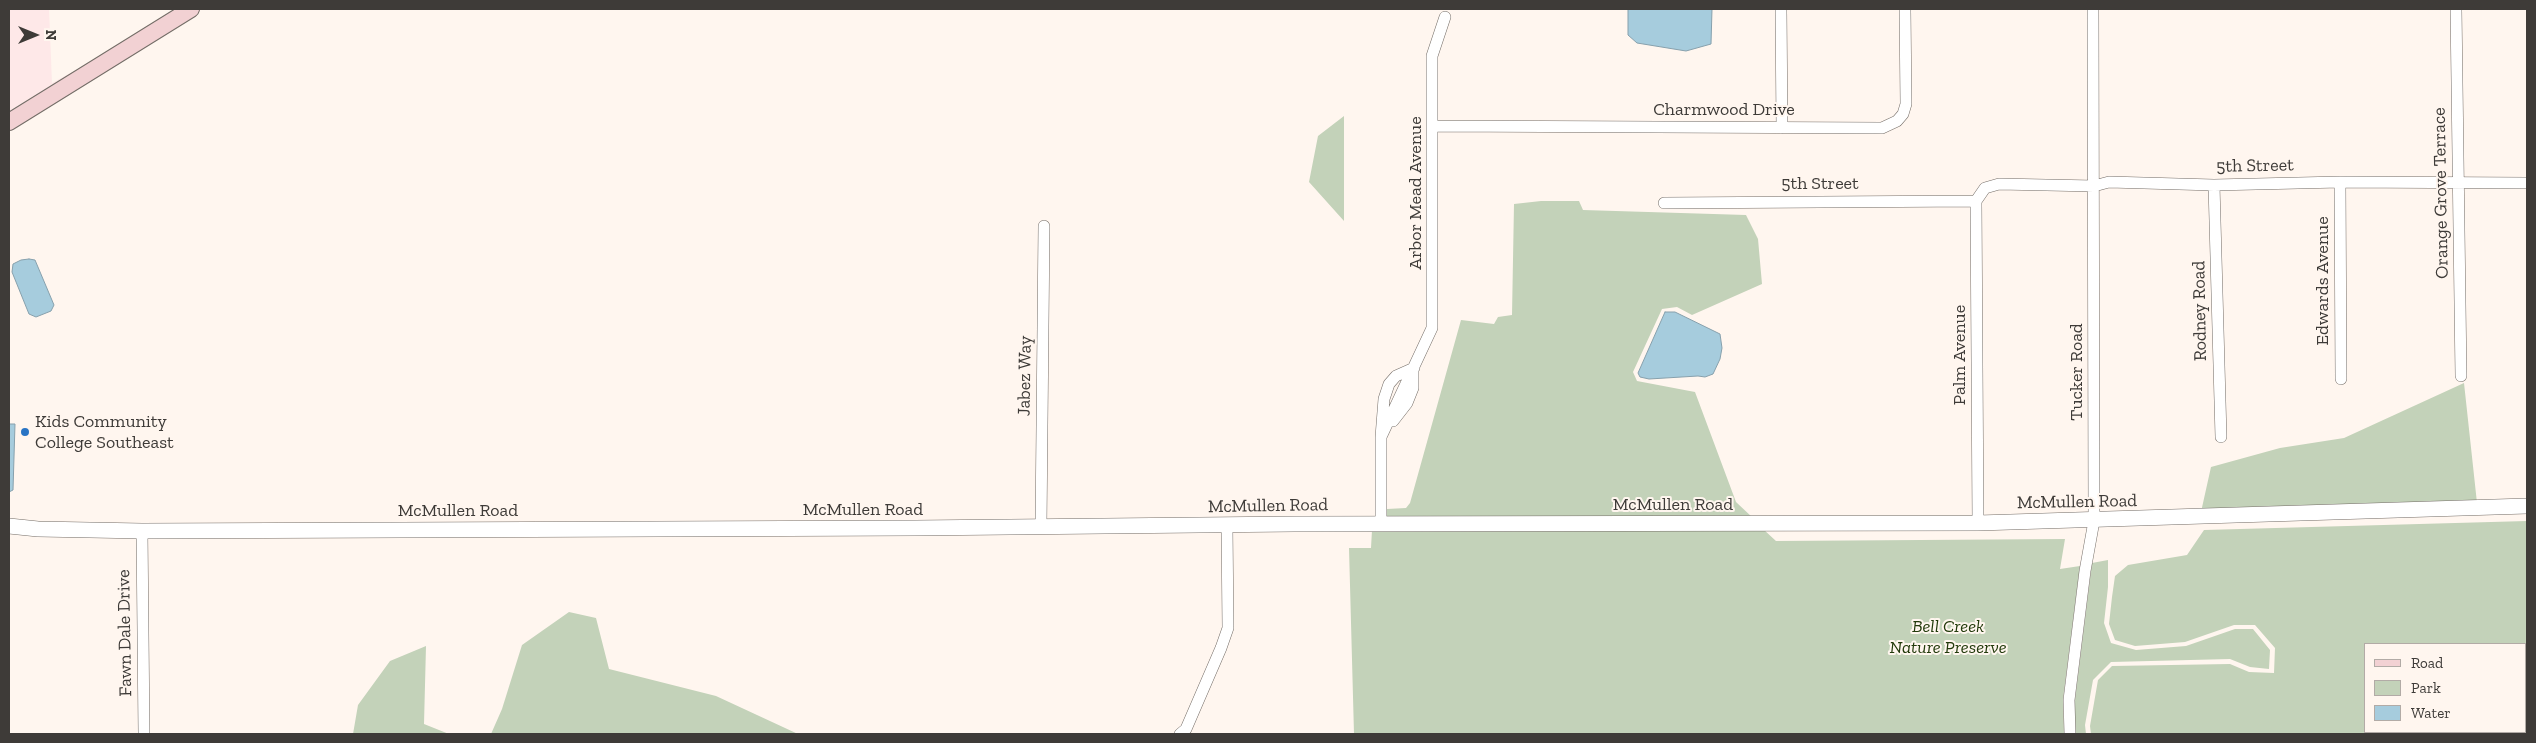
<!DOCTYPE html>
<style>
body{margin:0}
#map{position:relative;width:2536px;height:743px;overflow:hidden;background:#fff6ef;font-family:"Zilla Slab",serif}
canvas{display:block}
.frame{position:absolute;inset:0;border:10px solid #3e3b38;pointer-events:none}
.legend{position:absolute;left:2364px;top:643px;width:162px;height:90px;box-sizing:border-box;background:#fff6ef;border:1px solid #b2aba6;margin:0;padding:6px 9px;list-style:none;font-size:15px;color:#3e3b38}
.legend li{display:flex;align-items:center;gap:10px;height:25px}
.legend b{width:25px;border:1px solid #b2aba6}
.north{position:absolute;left:10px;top:10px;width:50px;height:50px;-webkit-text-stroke:4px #fff6ef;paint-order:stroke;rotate:90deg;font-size:14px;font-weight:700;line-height:20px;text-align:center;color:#3e3b38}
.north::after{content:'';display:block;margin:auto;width:18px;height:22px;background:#3e3b38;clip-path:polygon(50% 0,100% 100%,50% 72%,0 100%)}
</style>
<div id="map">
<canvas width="2536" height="743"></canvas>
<div class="frame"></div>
<ul class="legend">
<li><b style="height:6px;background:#f2d1d3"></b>Road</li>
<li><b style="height:14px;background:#c3d2b9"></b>Park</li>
<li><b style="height:14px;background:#a6ccdd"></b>Water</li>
</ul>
<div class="north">N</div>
</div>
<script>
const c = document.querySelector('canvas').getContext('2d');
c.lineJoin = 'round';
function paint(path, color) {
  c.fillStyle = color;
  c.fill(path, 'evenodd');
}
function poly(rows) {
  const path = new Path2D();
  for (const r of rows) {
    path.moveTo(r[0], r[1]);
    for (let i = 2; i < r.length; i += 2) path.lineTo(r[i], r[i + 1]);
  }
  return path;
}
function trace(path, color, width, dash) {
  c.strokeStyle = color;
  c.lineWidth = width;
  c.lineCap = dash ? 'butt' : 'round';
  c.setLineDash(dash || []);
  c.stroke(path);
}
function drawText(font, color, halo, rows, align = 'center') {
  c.font = font + ' "Zilla Slab",serif';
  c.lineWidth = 4;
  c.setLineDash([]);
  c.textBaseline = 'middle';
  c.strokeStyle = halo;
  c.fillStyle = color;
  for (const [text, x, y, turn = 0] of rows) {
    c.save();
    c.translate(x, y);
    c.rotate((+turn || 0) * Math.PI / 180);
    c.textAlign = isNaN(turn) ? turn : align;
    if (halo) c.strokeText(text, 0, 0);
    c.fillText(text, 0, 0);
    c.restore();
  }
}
const commercial = poly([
 [9,9,49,9,52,83,126,43,9,116]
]);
const green = poly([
 [1344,116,1344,221,1309,182,1318,136],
 [1541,201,1579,201,1583,210,1746,215,1758,239,1762,284,1692,315,1677,307,1662,309,1633,372,1637,381,1695,392,1736,502,1753,518,1387,520,1387,509,1406,508,1410,503,1461,320,1494,324,1498,317,1512,315,1514,204],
 [2464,383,2477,503,2201,512,2211,467,2280,448,2344,438],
 [2527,521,2527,734,2091,734,2090,726,2098,680,2112,666,2230,664,2249,672,2274,673,2275,648,2255,625,2234,625,2185,642,2135,646,2115,640,2109,624,2112,597,2115,576,2128,565,2187,555,2204,530],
 [2365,644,2525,644,2525,732,2365,732],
 [1763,529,1776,541,2065,539,2060,569,2080,566,2063,699,2064,734,1354,734,1349,548,1371,548,1372,530],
 [2108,560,2108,587,2104,623,2111,643,2136,650,2186,646,2235,629,2253,629,2270,650,2269,669,2250,667,2230,659,2111,662,2093,680,2085,725,2086,734,2075,734,2075,700,2092,563],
 [569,612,596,618,609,669,716,696,798,734,491,734,502,709,522,645],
 [426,646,424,724,449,734,353,734,358,705,390,661]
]);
const water = poly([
 [1628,9,1712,9,1711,44,1686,51,1637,43,1628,35,1628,9],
 [29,259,35,260,54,305,51,311,36,317,29,314,12,272,13,264,21,260,29,259],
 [1665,312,1675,312,1720,334,1722,348,1720,359,1713,374,1705,377,1698,376,1649,379,1640,377,1638,373,1665,312],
 [9,424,15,424,13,490,9,492,9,424]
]);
const minor = poly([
 [1781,9,1782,128],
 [2456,9,2461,376],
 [1433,126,1882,128,1897,121,1903,114,1906,104,1905,9],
 [2340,182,2341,379],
 [2214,185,2221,437],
 [1664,203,1976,201],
 [1393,421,1407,403,1413,388,1413,370],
 [1381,437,1432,328,1432,56,1445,17],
 [1978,523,1976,201,1985,188,1999,184,2094,186,2109,182,2214,185,2340,182,2527,183],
 [1381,525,1381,437,1384,399,1389,384,1396,376,1414,368],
 [1041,526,1044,226],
 [142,531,144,734],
 [1180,734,1186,729,1221,648,1228,628,1227,526],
 [2070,734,2069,700,2085,571,2094,521,2093,9]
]);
const tertiary = poly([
 [9,526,38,529,142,531,915,528,1294,524,1978,523,2527,506]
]);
const secondary = poly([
 [9,122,191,9]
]);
const markers = [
 [25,432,5,"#2974c4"]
];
const streetNames = [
 ["Charmwood Drive",1724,110],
 ["5th Street",2255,166,-1],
 ["5th Street",1820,184],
 ["Arbor Mead Avenue",1416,193,-90],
 ["Orange Grove Terrace",2441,193,-91],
 ["Edwards Avenue",2323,281,-90],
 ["Rodney Road",2200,311,-91],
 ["Palm Avenue",1960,355,-90],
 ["Tucker Road",2077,372,-90],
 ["Jabez Way",1025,376,-89],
 ["McMullen Road",2077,502,-1],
 ["McMullen Road",1673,505],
 ["McMullen Road",1268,506,-1],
 ["McMullen Road",863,510],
 ["McMullen Road",458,511],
 ["Fawn Dale Drive",125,633,-91]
];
const poiNames = [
 ["Kids Community",35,422],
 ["College Southeast",35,443]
];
const parkNames = [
 ["Bell Creek",1948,627],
 ["Nature Preserve",1948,648]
];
paint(commercial, '#fee8e8');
paint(green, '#c3d2b9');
paint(water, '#a6ccdd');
trace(water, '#87a0ac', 1);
trace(minor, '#746d67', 12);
trace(tertiary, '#746d67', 16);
trace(secondary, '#746d67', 18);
trace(minor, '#fff', 11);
trace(tertiary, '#fff', 15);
trace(secondary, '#f2d1d3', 16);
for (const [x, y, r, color] of markers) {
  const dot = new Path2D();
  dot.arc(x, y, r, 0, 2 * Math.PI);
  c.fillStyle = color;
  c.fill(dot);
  trace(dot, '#fff6ef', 2);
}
drawText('18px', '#3e3b38', '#fff6ef', streetNames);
drawText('18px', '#3e3b38', '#fff6ef', poiNames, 'left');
drawText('italic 18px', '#223a0b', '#fff6ef', parkNames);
</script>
